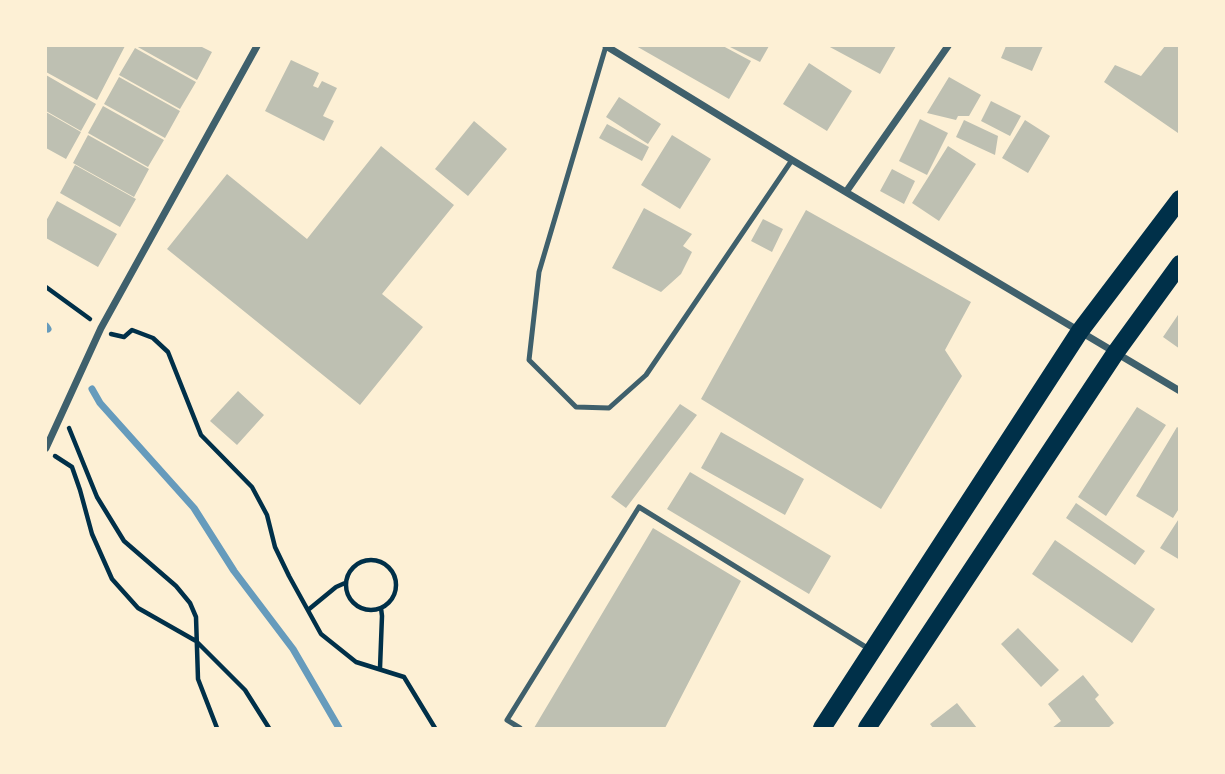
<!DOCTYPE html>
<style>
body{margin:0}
#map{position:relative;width:1225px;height:774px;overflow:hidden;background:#fdf0d5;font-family:"DM Sans",sans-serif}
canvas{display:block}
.frame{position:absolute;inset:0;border:47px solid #fdf0d5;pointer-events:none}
</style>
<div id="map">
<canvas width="1225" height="774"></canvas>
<div class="frame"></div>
</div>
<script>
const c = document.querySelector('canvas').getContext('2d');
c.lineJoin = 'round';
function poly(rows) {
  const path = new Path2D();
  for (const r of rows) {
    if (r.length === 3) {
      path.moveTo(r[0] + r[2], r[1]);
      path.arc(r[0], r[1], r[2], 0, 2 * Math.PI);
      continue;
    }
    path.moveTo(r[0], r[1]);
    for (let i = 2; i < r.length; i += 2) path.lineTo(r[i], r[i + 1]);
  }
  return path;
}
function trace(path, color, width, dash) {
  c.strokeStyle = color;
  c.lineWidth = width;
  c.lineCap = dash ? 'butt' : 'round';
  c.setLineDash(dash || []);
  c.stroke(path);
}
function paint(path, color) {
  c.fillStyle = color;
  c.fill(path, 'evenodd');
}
const stream = poly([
 [46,326,48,329],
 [92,389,100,403,194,508,234,571,293,649,339,728]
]);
const building = poly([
 [47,46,125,46,97,100,46,72],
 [136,46,200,46,212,52,197,80],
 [636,46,723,46,751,61,729,99],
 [728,46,769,46,760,62],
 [828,46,896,46,880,74],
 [1006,46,1043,46,1032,71,1001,58],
 [1165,46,1180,46,1178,133,1104,82,1115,65,1141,76],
 [135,48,196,82,180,109,119,75],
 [291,60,319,73,313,86,318,88,322,81,337,88,323,116,334,121,324,141,265,111],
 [809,63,852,91,827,131,783,104],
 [46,75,96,104,81,131,46,111],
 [119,77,180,111,165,138,104,104],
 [949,77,981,95,969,116,958,116,956,120,927,113],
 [619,97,661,124,648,144,606,117],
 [991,101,1021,116,1010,136,981,121],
 [103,106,164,140,148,167,88,133],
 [46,112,81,132,66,159,46,148],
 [920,119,948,133,927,175,899,161],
 [964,120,998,136,995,155,956,137],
 [1025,120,1050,136,1028,173,1002,158],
 [474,121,507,149,468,196,435,169],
 [607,124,649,147,642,161,599,138],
 [88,135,149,169,134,197,73,163],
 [672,135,711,159,680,209,641,185],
 [381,146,454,205,382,294,423,327,360,405,167,249,227,174,307,239],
 [948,146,976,164,939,221,912,203],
 [75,165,136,199,120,227,60,193],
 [892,169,915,181,904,204,880,191],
 [57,201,117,234,98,267,46,238,46,221],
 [644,208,692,234,683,246,692,252,681,274,661,292,612,268],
 [806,210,971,302,945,350,962,376,881,509,701,399],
 [763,219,783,229,772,252,751,241],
 [1180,312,1180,349,1163,337],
 [238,391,264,415,237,445,210,421],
 [680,404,697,415,626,508,611,497],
 [1137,407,1166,425,1106,516,1078,497],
 [1177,427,1180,429,1180,507,1173,518,1136,496],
 [721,432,804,479,785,515,701,468],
 [690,472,831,556,809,594,667,509],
 [1076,503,1145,551,1135,565,1066,518],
 [1180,517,1180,560,1160,548],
 [653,528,741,581,665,728,534,728],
 [1055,540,1155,609,1132,643,1032,574],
 [1018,628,1059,670,1041,687,1001,644],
 [1083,675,1099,695,1095,699,1114,723,1108,728,1052,728,1061,721,1048,704],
 [957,703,977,728,933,728,930,724]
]);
const path = poly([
 [46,287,90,319],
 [111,334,124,337,132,330,153,338,168,352,201,435,252,487,267,515,275,547,289,576,321,634,356,662,404,677,435,728],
 [69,428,97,497,124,541,176,586,190,603,196,617,198,679,217,728],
 [55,456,72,467,80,490,92,534,112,579,138,608,196,641,245,690,269,728],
 [371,585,25],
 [308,610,336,587,345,583],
 [380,668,382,616,381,608]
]);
const service = poly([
 [606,46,539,272,529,360,576,407,609,408,646,375,792,160],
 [520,728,507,720,639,507,869,649]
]);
const minor = poly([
 [606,46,792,160,1180,391],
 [846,192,948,46],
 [46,448,101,328,257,46]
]);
const primary = poly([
 [822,728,1080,331,1180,199],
 [867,728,1116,352,1180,264]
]);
trace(stream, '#669bbc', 7);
paint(building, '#bec0b2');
trace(path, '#003049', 4.5);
trace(service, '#3f606c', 5);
trace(minor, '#3f606c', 7);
trace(primary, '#003049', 18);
</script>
